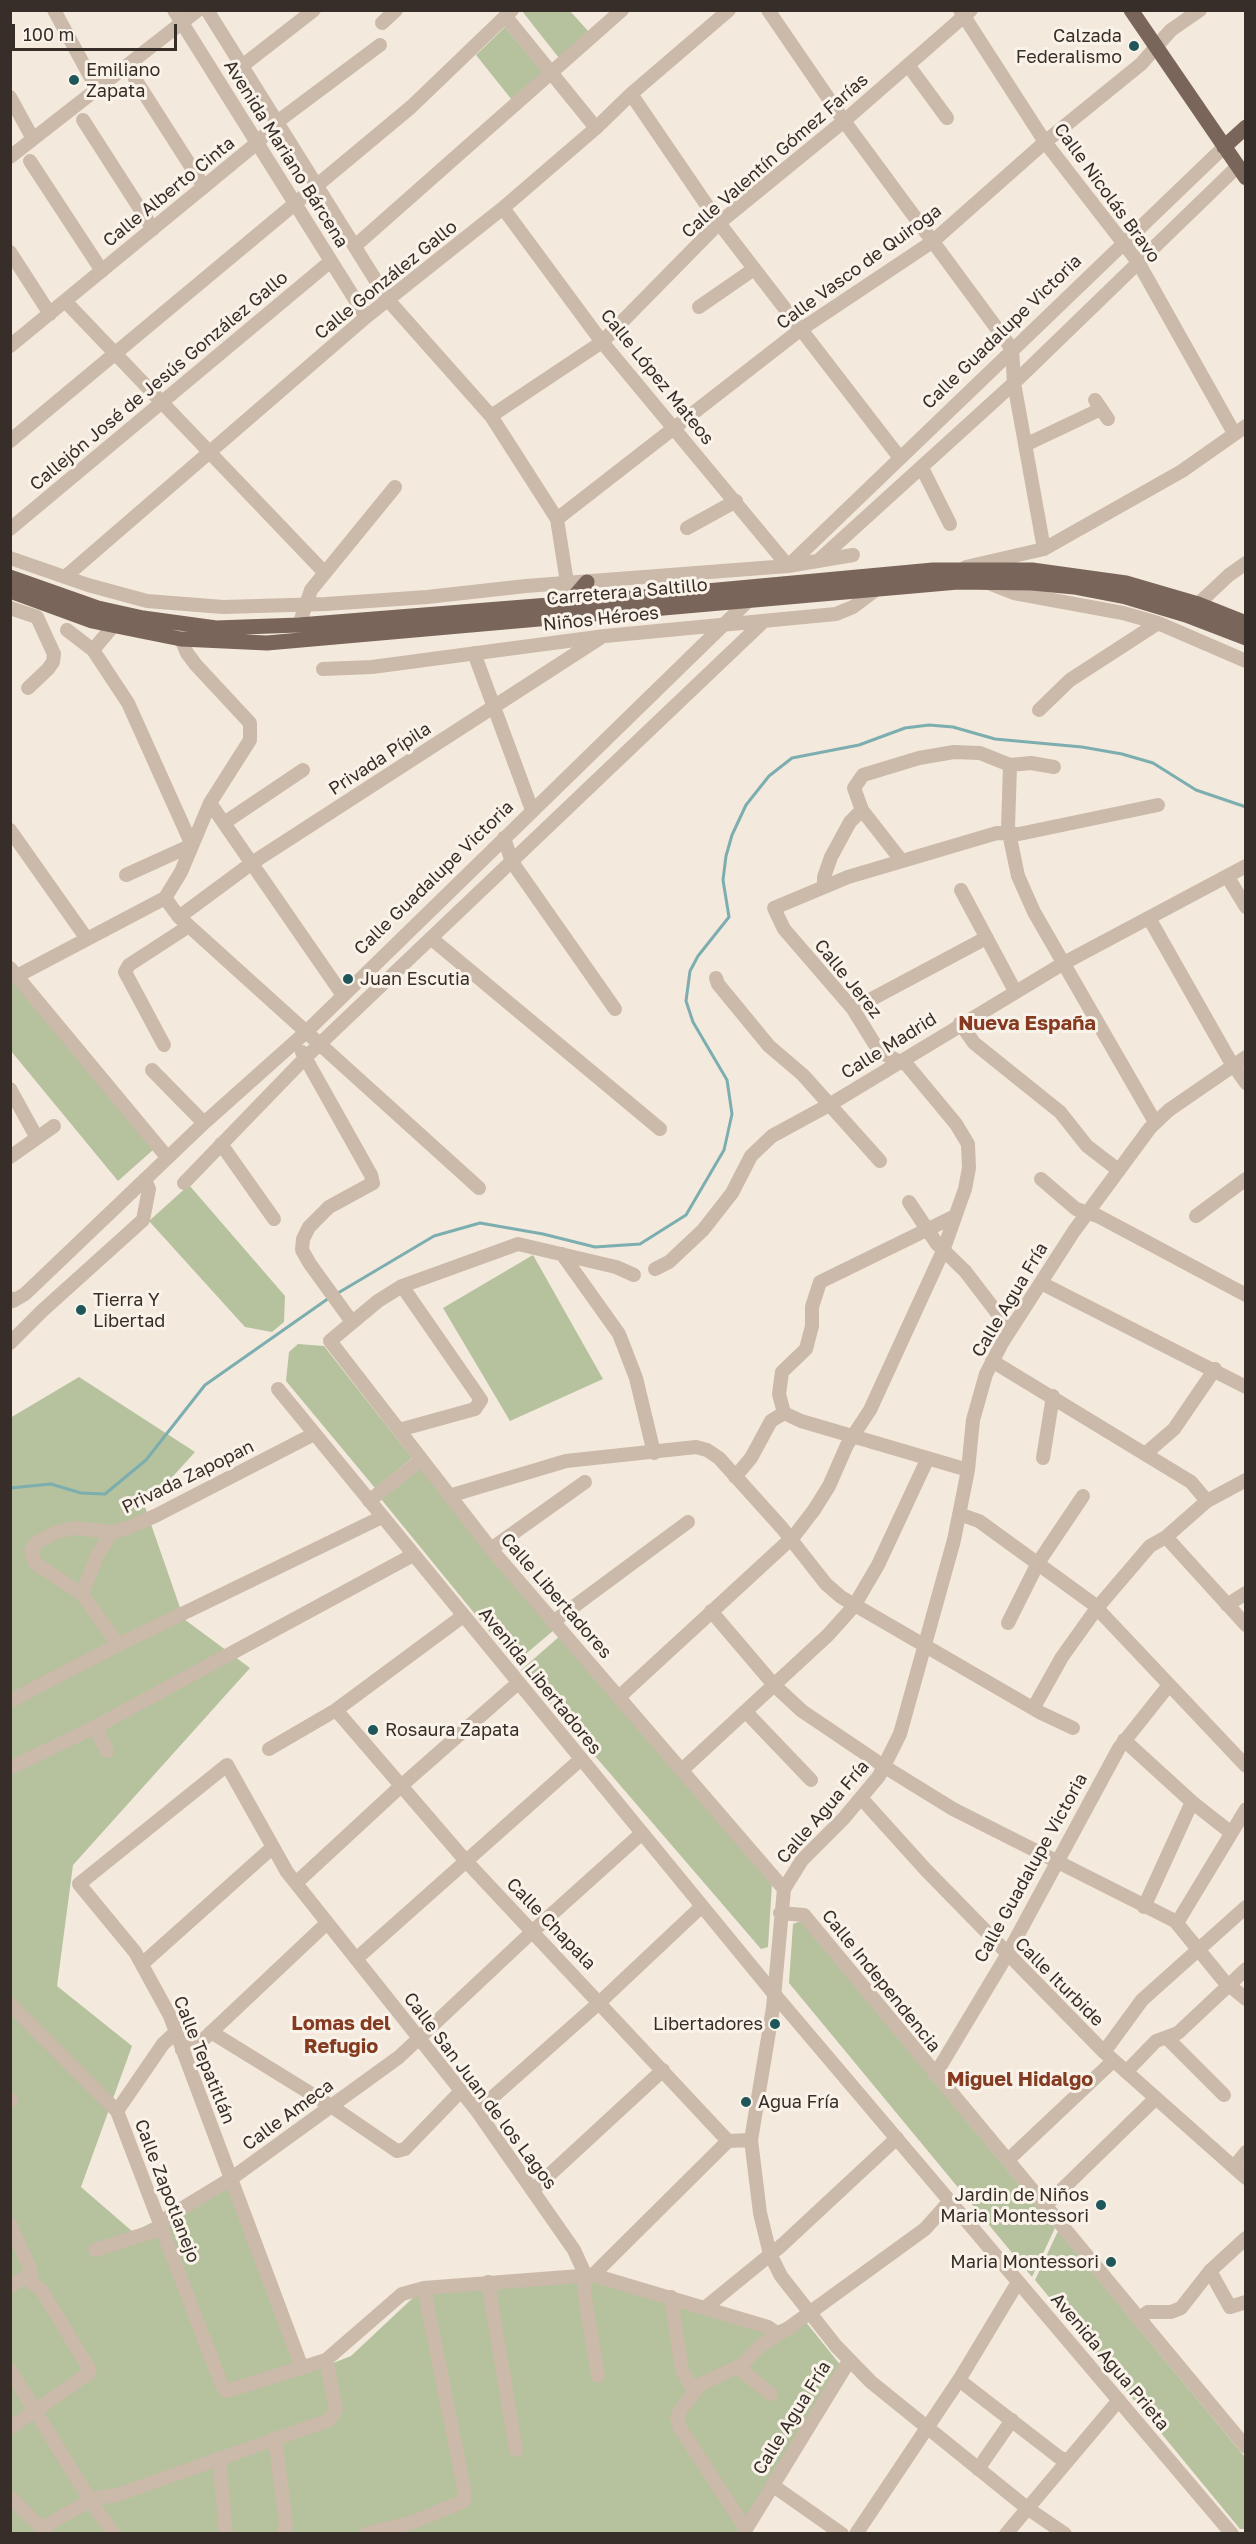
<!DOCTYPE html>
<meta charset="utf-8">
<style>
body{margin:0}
#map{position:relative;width:1256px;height:2544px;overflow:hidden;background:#f3e9dd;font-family:"Golos Text",sans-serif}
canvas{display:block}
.frame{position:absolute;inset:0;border:12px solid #382e29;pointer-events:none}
.scale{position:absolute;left:12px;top:24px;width:165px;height:27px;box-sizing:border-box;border:3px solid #382e29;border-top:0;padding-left:8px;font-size:18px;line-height:21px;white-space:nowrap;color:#382e29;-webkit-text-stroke:4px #faf3ea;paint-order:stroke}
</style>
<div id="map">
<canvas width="1256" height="2544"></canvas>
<div class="frame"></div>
<div class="scale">100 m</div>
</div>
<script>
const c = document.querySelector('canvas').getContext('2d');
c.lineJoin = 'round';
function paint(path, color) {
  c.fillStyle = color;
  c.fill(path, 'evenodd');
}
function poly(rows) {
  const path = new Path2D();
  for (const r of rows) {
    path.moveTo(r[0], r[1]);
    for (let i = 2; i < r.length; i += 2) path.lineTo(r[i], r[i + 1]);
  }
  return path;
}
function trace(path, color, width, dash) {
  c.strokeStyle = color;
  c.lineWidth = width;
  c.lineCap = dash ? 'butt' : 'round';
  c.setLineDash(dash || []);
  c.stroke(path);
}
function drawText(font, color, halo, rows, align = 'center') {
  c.font = font + ' "Golos Text",sans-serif';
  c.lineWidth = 6;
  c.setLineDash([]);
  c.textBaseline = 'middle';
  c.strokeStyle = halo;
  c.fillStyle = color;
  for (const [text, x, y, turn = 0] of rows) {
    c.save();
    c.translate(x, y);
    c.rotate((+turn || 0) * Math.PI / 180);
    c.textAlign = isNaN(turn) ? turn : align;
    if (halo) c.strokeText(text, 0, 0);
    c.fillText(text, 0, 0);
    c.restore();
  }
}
const green = poly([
 [522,11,570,11,589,32,559,58],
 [505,27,543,73,512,100,476,55],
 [10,974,154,1149,118,1181,11,1051],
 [189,1185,285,1296,284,1322,272,1332,245,1327,149,1221],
 [533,1255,603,1379,510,1421,443,1308],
 [298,1344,324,1346,412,1458,375,1488,286,1381,289,1352],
 [79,1377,195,1452,145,1507,184,1619,250,1668,73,1865,57,1986,132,2046,81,2187,133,2232,231,2183,308,2373,351,2356,417,2294,593,2275,776,2326,801,2316,842,2367,746,2533,11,2533,10,1418],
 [420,1468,554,1630,515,1663,381,1499],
 [560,1636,772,1883,768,1947,761,1949,521,1670],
 [801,1921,1055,2228,1032,2277,789,1983,793,1924],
 [1058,2231,1245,2457,1245,2529,1240,2529,1035,2280]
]);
const stream = poly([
 [338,1293,434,1236,480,1223,543,1234,595,1247,640,1244,686,1215,724,1150,732,1114,727,1080,693,1022,686,1001,690,971,698,956,729,917,723,880,726,856,732,835,746,805,769,776,792,758,859,745,905,728,929,725,953,727,995,739,1082,747,1122,754,1153,763,1196,790,1246,807],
 [10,1488,51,1484,81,1493,105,1494,146,1460,205,1385,329,1298]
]);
const minor = poly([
 [54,10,97,89],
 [174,10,366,317],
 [207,10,388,300,491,416,557,519,568,589],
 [768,10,844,121,1012,349,1014,383,1044,549],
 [960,10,1045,142,1138,262,1234,433],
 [506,17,596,128],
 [382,23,396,10],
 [908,65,947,118],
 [242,66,314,10],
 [135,79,204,187],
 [631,94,719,223,900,458],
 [10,97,33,139],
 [83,120,153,229],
 [10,157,198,10],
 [30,161,102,271],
 [503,208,602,342,788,566],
 [355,246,622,10],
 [10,252,50,314],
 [65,301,324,572],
 [699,307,754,269],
 [10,346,257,143,277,122,380,45],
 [1095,400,1108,419],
 [491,416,602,342,719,223,844,121,971,10],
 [10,441,411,107,512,10],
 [1025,445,1101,409],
 [922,468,950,524],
 [557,519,800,330,932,242,1045,142,1141,64,1171,30,1200,10],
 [687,528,736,501],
 [10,529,331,261],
 [10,558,88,585,147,601,223,607,326,604,427,597,526,586,788,566,853,555],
 [819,560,1014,383,1238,166],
 [788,566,1224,147],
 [966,567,1044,549,1182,471,1246,426],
 [65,577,366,317,503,208,596,128,631,94,729,10],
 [991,584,1014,593,1123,613,1158,623,1246,661],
 [1198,604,1229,575,1246,563],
 [10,608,37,617,54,654,53,662,48,669,28,688],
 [299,625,311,590,395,487],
 [67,630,93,650,128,703,191,843],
 [93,650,114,625],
 [474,653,532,810],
 [323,669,372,667,605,636,836,614,853,607,877,589],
 [1039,710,1070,680,1158,623],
 [1010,765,1008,828,1018,876,1034,912,1155,1122],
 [210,803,342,994],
 [224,823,303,770],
 [10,830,87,939],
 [504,838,512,862,615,1009],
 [901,860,862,810,854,788,863,775,919,758,954,752,980,753,1010,765,1031,763,1054,767],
 [126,875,190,846],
 [1227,876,1246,907],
 [824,886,824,877,831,857,850,822,862,810],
 [961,890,1015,991],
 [165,898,179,917,479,1188],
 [179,917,252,863,600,638],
 [1149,918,1229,1059,1246,1083],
 [432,939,660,1129],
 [10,968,167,1157],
 [17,976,165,898,181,872,210,803,250,740,250,723,196,665,187,653,181,639],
 [716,978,718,984,769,1046,803,1075,880,1161],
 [853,1009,986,938],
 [960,1023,974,1043,1060,1112,1087,1146,1117,1169],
 [164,1045,125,972,129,965,189,926],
 [302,1052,371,1175,373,1183,329,1207,309,1227,303,1239,302,1250,310,1264,352,1322],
 [152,1070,204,1123],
 [10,1089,37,1138],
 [221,1144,274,1219],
 [10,1157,54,1126],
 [1041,1179,1076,1209,1098,1216,1246,1295],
 [184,1183,305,1058,764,621],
 [909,1202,937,1244,965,1271,1001,1318,1013,1326],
 [1196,1216,1246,1179],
 [562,1254,619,1334,636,1378,654,1453],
 [655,1269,669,1262,703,1230,732,1193,751,1156,772,1136,829,1105,1064,963,1246,866],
 [634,1275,616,1267,518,1244,402,1286,378,1301,330,1341,491,1549,784,1889],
 [1041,1283,1246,1387],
 [10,1298,13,1301,25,1294,204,1123,306,1032,748,601],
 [10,1343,42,1311,143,1220,149,1189,145,1179],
 [992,1361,1191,1482,1207,1501],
 [278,1389,775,1995,1232,2534],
 [784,1413,779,1394,782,1372,806,1349,812,1326,812,1307,820,1282,955,1216],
 [784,1413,801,1421,968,1470],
 [399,1430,475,1409,481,1400,402,1286],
 [1145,1454,1174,1429,1215,1369],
 [1043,1458,1053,1396],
 [735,1477,751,1458,771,1421,784,1413],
 [449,1496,566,1461,696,1447,707,1450,719,1458,782,1528,826,1584,841,1597,1041,1713,1073,1728],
 [369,1501,421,1460],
 [959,1514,979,1521,1092,1603,1246,1766],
 [1166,1537,1246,1625],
 [491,1549,585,1482],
 [82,1594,97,1556,112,1532],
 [1227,1605,1246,1593],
 [711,1611,774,1685,802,1711,885,1767,953,1809,1175,1921,1224,1981,1246,1999],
 [553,1622,688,1522],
 [1008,1623,1038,1563,1083,1496],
 [118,1645,82,1594,35,1563,31,1550,36,1543,57,1532,74,1528,112,1532,125,1529,155,1516,314,1434],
 [619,1697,794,1536,814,1510,829,1486,847,1445,870,1410,943,1251,965,1189,969,1168,968,1144,956,1124,907,1065,884,1054,874,1043,853,1009,784,929,774,908,848,877,997,833,1019,834,1158,805],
 [10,1701,118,1645,382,1517],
 [1034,1707,1062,1657,1097,1608,1150,1546,1166,1537,1207,1501,1246,1480],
 [336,1710,465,1860,728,2141,751,2140],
 [746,1712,811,1780],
 [95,1727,107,1751],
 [1124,1740,1192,1802,1230,1832],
 [269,1749,336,1710,463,1616],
 [10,1768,95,1727,413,1555],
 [683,1769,828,1635,854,1606,878,1565,927,1460],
 [861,1798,926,1870,1104,2052,1246,2178],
 [296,1883,401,1786,518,1683],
 [1144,1907,1192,1802],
 [780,1913,804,1915,1246,2447],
 [1177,1923,1246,1809],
 [356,1959,581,1759],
 [142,1964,273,1847],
 [10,2004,117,2111,222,2386,227,2391,326,2360,402,2294,424,2288,593,2275,768,2327,778,2334],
 [211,2032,331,2106,397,2151,405,2149,461,2091],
 [1168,2039,1224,2095],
 [182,2050,205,2038,327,1923],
 [1104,2052,1142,2000,1246,1907],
 [1126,2072,1156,2041,1178,2033,1246,1969],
 [935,2075,1007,1955,1119,1748,1169,1685],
 [10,2100,11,2100],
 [117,2111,163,2044,176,2032],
 [477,2111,600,2002,702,1906],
 [1008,2160,1113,2061],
 [1234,2167,1246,2152],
 [534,2189,663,2070],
 [1045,2206,1155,2099],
 [10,2224,31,2271,30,2275,10,2286],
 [95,2250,154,2231,168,2217,232,2178,399,2057,533,1931,642,1833],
 [1210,2271,1230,2307,1246,2302],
 [593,2275,728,2141],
 [488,2282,516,2450],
 [671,2297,682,2370,694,2391],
 [706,2307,782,2245,897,2138],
 [1138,2319,1148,2312,1171,2312,1181,2308,1210,2271,1246,2238],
 [302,2368,170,2016,135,1952,79,1884,227,1765,287,1872,477,2111,574,2250,585,2274,584,2291,598,2376],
 [738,2368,771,2394],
 [10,2370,90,2500,114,2534],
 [959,2380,1060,2458,1068,2460],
 [10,2428,89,2373,88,2367,42,2291,26,2277],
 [275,2438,286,2524,284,2534],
 [219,2458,226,2534],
 [978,2469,1012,2420],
 [772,2485,842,2534],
 [10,2497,47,2533],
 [43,2527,95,2498,117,2495,329,2420,336,2410,326,2360],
 [746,2529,680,2428,677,2418,681,2409,701,2384,742,2365,760,2346,790,2327,925,2229,950,2201],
 [366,2534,413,2522,464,2501,464,2488,424,2288],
 [743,2534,849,2361],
 [856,2534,959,2380,1018,2282],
 [1006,2534,1119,2400],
 [1065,2534,1027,2508,871,2382,836,2346,781,2276,770,2254,760,2213,751,2140,773,2008,784,1889,802,1860,844,1818,879,1776,900,1734,954,1540,968,1470,973,1420,986,1374,1002,1343,1074,1231,1150,1128,1169,1110,1246,1057]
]);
const major = poly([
 [1131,10,1246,178],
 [1224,147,1246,127],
 [10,577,98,608,143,618,216,628,299,625,599,601,933,570,1032,570,1126,583,1198,604,1246,623],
 [10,591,92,621,141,631,181,639,267,643,958,582,1032,583,1074,587,1126,597,1186,615,1246,638],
 [569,603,587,582]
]);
const markers = [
 [1134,46,6,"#1e565a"],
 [74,80,6,"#1e565a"],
 [348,979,6,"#1e565a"],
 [81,1310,6,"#1e565a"],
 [373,1730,6,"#1e565a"],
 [775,2024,6,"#1e565a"],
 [746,2102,6,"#1e565a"],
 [1101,2205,6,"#1e565a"],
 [1111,2262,6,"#1e565a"]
];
const poiNames = [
 ["Calzada",1122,36,"right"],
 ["Federalismo",1122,57,"right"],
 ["Emiliano",86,70],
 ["Zapata",86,91],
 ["Juan Escutia",360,979],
 ["Tierra Y",93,1300],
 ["Libertad",93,1321],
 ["Rosaura Zapata",385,1730],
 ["Libertadores",763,2024,"right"],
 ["Agua Fría",758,2102],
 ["Jardin de Niños",1089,2195,"right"],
 ["Maria Montessori",1089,2216,"right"],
 ["Maria Montessori",1099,2262,"right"]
];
const streetNames = [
 ["Avenida Mariano Bárcena",286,154,58],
 ["Calle Valentín Gómez Farías",775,156,-41],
 ["Calle Alberto Cinta",169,192,-39],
 ["Calle Nicolás Bravo",1107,193,54],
 ["Calle Vasco de Quiroga",859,267,-36],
 ["Calle González Gallo",386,280,-39],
 ["Calle Guadalupe Victoria",1002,332,-44],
 ["Calle López Mateos",657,377,51],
 ["Callejón José de Jesús González Gallo",159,381,-40],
 ["Carretera a Saltillo",627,592,-5],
 ["Niños Héroes",601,619,-6],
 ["Privada Pípila",380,759,-33],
 ["Calle Guadalupe Victoria",434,878,-44],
 ["Calle Jerez",848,979,51],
 ["Calle Madrid",889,1046,-32],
 ["Calle Agua Fría",1010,1300,-59],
 ["Privada Zapopan",188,1477,-26],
 ["Calle Libertadores",556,1596,49],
 ["Avenida Libertadores",540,1681,51],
 ["Calle Agua Fría",823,1812,-49],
 ["Calle Guadalupe Victoria",1031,1868,-61],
 ["Calle Chapala",551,1924,46],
 ["Calle Independencia",881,1981,51],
 ["Calle Iturbide",1059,1982,45],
 ["Calle Tepatitlán",204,2060,68],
 ["Calle San Juan de los Lagos",480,2091,53],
 ["Calle Ameca",288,2115,-36],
 ["Calle Zapotlanejo",167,2191,69],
 ["Avenida Agua Prieta",1110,2362,50],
 ["Calle Agua Fría",792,2418,-58]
];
const neighbourhoodNames = [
 ["Nueva España",1027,1024],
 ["Lomas del",341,2024],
 ["Refugio",341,2047],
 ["Miguel Hidalgo",1020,2080]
];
paint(green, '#b5c29d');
trace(stream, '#7caeb0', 3);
trace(minor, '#cbb9a9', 14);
trace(major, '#7a655a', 15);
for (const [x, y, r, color] of markers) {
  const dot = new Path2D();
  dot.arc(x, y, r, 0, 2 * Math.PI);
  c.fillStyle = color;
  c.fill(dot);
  trace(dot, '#faf3ea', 2);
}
drawText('18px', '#382e29', '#faf3ea', poiNames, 'left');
drawText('18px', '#382e29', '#faf3ea', streetNames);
drawText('bold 20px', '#883a21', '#faf3ea', neighbourhoodNames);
</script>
